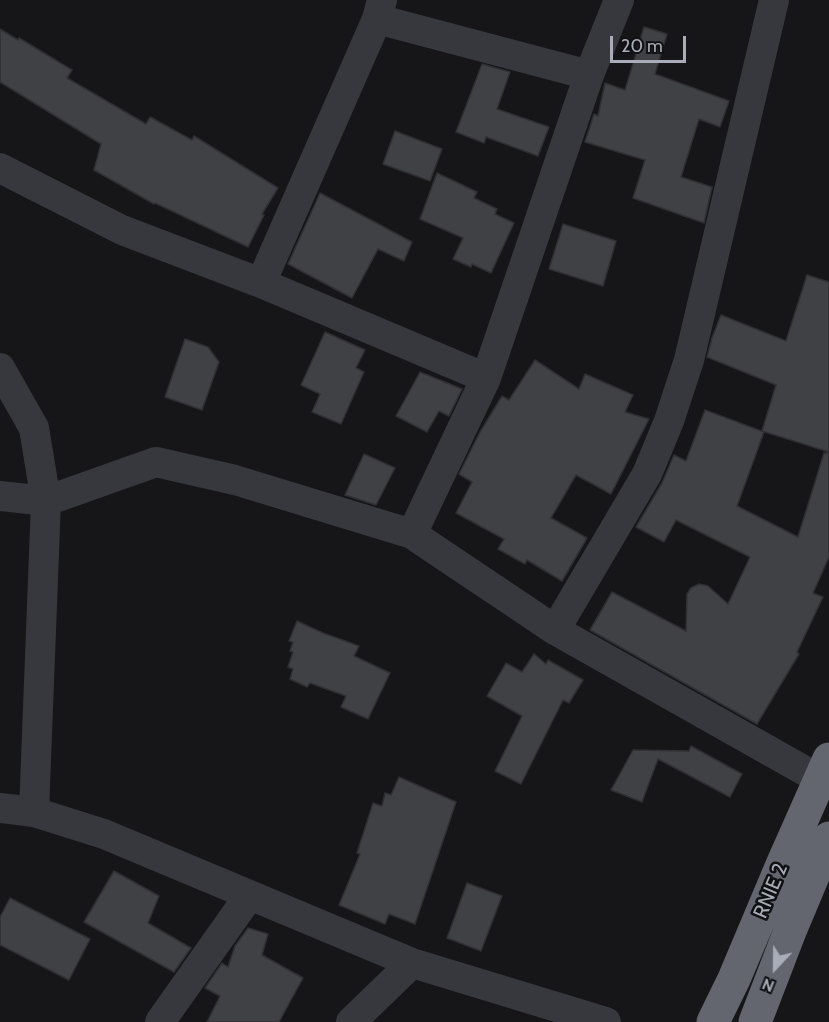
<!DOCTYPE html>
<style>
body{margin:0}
#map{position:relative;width:829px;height:1022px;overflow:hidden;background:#161618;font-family:Cabin,sans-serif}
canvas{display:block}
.north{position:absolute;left:745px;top:938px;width:60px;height:60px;-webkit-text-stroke:4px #111113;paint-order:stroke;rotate:202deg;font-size:16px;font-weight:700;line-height:24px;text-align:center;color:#a8adb8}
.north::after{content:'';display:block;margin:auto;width:21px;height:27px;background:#a8adb8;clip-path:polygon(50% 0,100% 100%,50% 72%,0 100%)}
.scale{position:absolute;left:610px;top:36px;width:76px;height:27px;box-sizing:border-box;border:3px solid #a8adb8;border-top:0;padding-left:8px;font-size:18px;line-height:21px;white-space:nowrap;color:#a8adb8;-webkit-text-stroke:4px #111113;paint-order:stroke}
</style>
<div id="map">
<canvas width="829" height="1022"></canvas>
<div class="north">N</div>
<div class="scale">20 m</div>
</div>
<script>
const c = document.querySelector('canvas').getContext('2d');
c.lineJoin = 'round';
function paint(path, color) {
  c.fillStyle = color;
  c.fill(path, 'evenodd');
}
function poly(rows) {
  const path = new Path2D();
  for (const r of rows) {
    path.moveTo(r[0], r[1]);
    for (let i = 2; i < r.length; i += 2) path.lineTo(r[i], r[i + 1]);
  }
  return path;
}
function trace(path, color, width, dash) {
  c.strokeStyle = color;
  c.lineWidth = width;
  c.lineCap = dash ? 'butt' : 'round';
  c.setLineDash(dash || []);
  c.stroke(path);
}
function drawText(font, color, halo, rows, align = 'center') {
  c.font = font + ' Cabin,sans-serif';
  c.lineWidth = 5;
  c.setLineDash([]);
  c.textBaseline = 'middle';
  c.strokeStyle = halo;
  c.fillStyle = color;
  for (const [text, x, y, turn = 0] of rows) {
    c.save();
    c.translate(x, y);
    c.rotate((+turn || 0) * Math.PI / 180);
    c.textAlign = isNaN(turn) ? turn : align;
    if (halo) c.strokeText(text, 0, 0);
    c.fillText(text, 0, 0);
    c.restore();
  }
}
const building = poly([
 [644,27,667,34,655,74,729,101,720,127,699,119,681,177,712,187,704,223,633,198,645,160,585,142,594,114,598,116,605,83,625,90,644,27],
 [0,29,18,40,19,38,72,70,67,78,146,124,150,117,192,140,194,136,278,188,262,214,264,215,248,247,155,203,154,204,94,170,101,144,0,82,0,29],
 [482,64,510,72,497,109,549,127,538,156,486,137,484,143,456,132,482,64],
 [395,131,442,149,430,181,383,164,395,131],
 [437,173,477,192,474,198,497,209,495,214,514,223,491,273,472,264,471,267,453,259,463,238,420,219,437,173],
 [320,193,412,242,404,261,378,249,352,298,288,264,320,193],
 [563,224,616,241,603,286,549,269,563,224],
 [807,275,829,282,829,452,762,431,776,385,707,357,712,338,721,315,786,341,807,275],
 [325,332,365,350,356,368,364,372,341,424,312,412,320,394,301,385,325,332],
 [185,339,208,347,219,362,202,410,165,397,185,339],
 [535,360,579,389,585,374,633,395,625,412,649,419,611,494,576,475,551,518,587,538,562,581,527,560,525,564,498,549,504,539,456,513,472,482,459,474,480,432,502,396,509,400,535,360],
 [420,372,462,389,449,416,439,411,427,432,396,416,420,372],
 [705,410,764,432,737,506,798,537,824,453,829,453,829,557,813,593,823,597,797,652,799,654,757,724,590,630,612,592,686,631,687,594,691,588,699,584,708,586,728,604,750,557,676,520,664,542,636,527,662,483,674,455,686,461,705,410],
 [364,454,395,468,376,505,345,495,364,454],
 [297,621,323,633,359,646,354,656,390,673,368,719,341,707,346,696,310,683,307,687,290,679,293,669,288,667,293,652,290,651,293,642,289,641,297,621],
 [534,654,546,664,548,660,583,680,569,703,563,700,521,784,495,771,522,716,487,696,506,663,522,672,534,654],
 [691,746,742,774,730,797,658,759,642,802,611,790,633,750,689,751,691,746],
 [399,777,456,802,415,924,389,914,385,924,339,905,360,854,357,853,373,803,382,806,385,793,391,795,399,777],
 [114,871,159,896,148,923,191,948,174,972,84,922,114,871],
 [467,883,502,896,481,951,447,938,467,883],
 [10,898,90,939,69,980,0,945,0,917,10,898],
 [248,928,268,934,262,955,303,978,279,1022,207,1022,220,996,205,988,222,963,228,967,235,946,248,928]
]);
const street = poly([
 [377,19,589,75],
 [0,168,122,230,261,283,486,378],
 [261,283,377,19,382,0],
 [0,368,34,428,46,501,34,812],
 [0,496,46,501,156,462,235,480,412,534,555,630,821,780],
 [412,534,486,378,589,75,619,0],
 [555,630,647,474,669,421,689,360,774,0],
 [0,808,34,812,104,834,412,963,606,1022],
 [160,1022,249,896],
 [351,1022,412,963]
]);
const highway = poly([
 [713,1022,734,979,782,865,829,759],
 [755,1022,790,931,829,838]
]);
const streetNames = [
 ["RNIE 2",771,891,-67]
];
paint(building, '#404145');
trace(building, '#303034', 1.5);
trace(street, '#37383d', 30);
trace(highway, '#63666e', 33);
drawText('20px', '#a8adb8', '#111113', streetNames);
</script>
